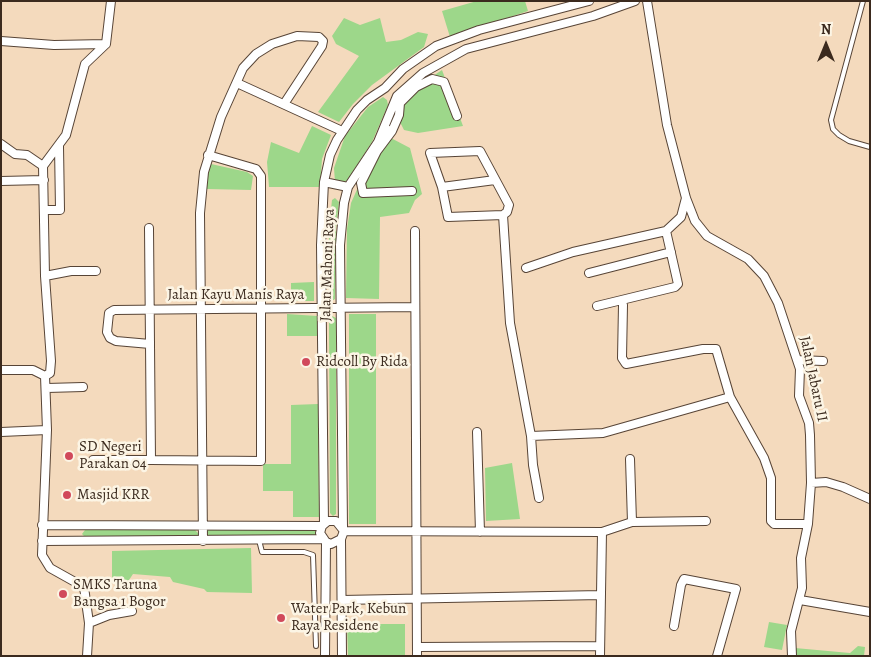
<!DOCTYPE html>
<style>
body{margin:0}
#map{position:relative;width:871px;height:657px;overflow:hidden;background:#f4dabd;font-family:Alegreya,serif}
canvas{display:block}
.frame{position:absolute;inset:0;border:2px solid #3b2a1e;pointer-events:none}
.north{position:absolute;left:801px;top:20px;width:50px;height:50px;-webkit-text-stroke:4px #fcf5e5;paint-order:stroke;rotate:0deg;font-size:14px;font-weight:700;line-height:20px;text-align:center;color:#3b2a1e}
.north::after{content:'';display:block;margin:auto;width:18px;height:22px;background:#3b2a1e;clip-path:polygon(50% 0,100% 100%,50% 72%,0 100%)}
</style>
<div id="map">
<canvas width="871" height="657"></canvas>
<div class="frame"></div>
<div class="north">N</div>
</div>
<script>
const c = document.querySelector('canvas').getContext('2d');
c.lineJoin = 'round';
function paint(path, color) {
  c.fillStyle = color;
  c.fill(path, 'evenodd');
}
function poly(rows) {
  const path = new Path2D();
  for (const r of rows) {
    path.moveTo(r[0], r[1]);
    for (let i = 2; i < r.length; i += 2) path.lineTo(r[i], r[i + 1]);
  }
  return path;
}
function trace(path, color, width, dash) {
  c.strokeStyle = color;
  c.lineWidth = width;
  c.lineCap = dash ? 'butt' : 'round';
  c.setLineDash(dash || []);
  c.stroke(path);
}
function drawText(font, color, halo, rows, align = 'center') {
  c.font = font + ' Alegreya,serif';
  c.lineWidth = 5;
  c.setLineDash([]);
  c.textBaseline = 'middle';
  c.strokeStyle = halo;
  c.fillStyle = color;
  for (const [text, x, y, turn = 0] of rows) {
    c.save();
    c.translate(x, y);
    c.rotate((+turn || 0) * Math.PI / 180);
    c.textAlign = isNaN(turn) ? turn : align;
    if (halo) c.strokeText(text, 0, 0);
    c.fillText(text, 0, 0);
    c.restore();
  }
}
const green = poly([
 [477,1,525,1,528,11,450,37,442,11],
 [344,18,360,25,380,18,386,42,401,40,418,32,428,34,424,47,372,85,353,104,339,122,318,112,359,56,336,44,332,36],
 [442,70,463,126,418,133,404,130,398,118,402,102,418,86],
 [383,97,387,100,388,105,372,142,348,179,344,183,335,182,334,168,345,136,368,107],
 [312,126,331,135,322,159,320,187,269,187,267,162,271,142,299,153],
 [389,137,410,148,422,194,415,200,409,213,380,217,379,299,346,298,347,229,351,203,359,185],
 [211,164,247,172,253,176,251,190,207,189,207,175],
 [335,198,339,202,336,228,335,299,332,301,329,298,329,228,332,200],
 [314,282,314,301,291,301,291,283],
 [287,314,317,316,317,336,287,336],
 [349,314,376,314,376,524,349,524],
 [332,316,336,318,336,514,333,516,330,513,329,321],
 [318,404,319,517,293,517,293,491,263,491,263,464,291,464,291,405],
 [512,463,520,519,486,521,485,468],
 [209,529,314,529,317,533,314,536,209,536,206,531],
 [85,530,195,530,199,534,196,537,85,537,82,534],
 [251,548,252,593,207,592,204,589,173,582,170,577,133,574,127,583,112,582,112,551],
 [769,622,787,625,782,650,764,647],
 [347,624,405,624,405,656,348,656],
 [858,646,865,647,864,656,796,656,795,648,850,653]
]);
const lane = poly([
 [863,1,831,120,833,129,839,135,849,141,870,147],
 [259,540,262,552,304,552,313,555,316,646]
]);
const street = poly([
 [647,1,667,125,686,198,695,221,707,236,748,259,764,276,778,303,800,369,799,396,809,423,810,435,811,483,808,524,801,558,802,588,791,631,792,656],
 [1,41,54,45,106,44],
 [237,83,342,131],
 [384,129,392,131,399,115,400,103,416,87,432,79,444,82,457,116],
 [392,131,377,151,361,183,363,193,412,191],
 [1,144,15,154,27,155,43,166],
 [1,181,44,180],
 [324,182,348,187],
 [442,187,495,180],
 [45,210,60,210,59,146],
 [503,215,507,212,509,205,480,151,430,153,442,187,448,217,503,215,510,323,531,436,533,465,539,498],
 [149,228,151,460,261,461,261,176,256,169,208,155],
 [415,231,417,656],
 [526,268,573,252,666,231],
 [589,273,671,252],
 [45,276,71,271,96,271],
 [623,305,622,358,626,364,703,349,716,349,730,397,764,458,771,478,771,521,774,524,808,524],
 [597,306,675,287,678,284,666,231,681,217,686,198],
 [150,344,116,341,110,338,107,332,109,313,114,310,415,307],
 [798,360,823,361],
 [1,370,33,370,45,376,47,430,42,555,50,568,84,587,89,623,87,656],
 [45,376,50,373,51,361,45,276,43,166,66,135,85,64,106,44,111,1],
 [47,388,83,387],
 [1,432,47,430],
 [477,432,480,532],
 [531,436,603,433,730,397],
 [93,460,151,460],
 [811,483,826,482,843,487,870,499],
 [632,522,706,521],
 [324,524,321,245,324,182,330,155,337,140,357,110,367,100,385,88,403,69,436,46,479,30,589,1],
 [42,525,322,526],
 [343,527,340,245,344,203,348,187,378,142,397,96,423,73,466,49,593,16,635,1],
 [344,531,602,532,632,522,630,459],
 [341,539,331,544,326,542,320,533,322,526,328,521,336,521,344,531,341,539,342,656],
 [42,541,322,539],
 [203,541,200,213,204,172,221,117,243,68,256,54,272,44,297,36,319,37,323,41,322,46,284,104],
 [342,600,601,595],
 [800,600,870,612],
 [89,623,109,615,132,611],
 [674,626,681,585,684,579,736,589,717,656],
 [417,647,600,646],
 [325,656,326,542],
 [600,656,602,532]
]);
const markers = [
 [306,362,5,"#d1495b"],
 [69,456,5,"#d1495b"],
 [67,495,5,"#d1495b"],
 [63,594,5,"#d1495b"],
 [281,618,5,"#d1495b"]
];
const streetNames = [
 ["Jalan Mahoni Raya",328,265,-88],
 ["Jalan Kayu Manis Raya",236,295],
 ["Jalan Jabaru II",813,379,78]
];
const poiNames = [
 ["Ridcoll By Rida",316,362],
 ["SD Negeri",79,447],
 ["Parakan 04",79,464],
 ["Masjid KRR",77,495],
 ["SMKS Taruna",73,585],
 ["Bangsa 1 Bogor",73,602],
 ["Water Park, Kebun",291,609],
 ["Raya Residene",291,626]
];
paint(green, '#9dd78a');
trace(lane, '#574436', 6);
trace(street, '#574436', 10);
trace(lane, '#fff', 4);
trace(street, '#fff', 8);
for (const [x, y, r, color] of markers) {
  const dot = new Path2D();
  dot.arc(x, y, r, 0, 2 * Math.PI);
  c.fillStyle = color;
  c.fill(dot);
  trace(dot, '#fcf5e5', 2);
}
drawText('15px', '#3b2a1e', '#fcf5e5', streetNames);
drawText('15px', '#3b2a1e', '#fcf5e5', poiNames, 'left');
</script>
